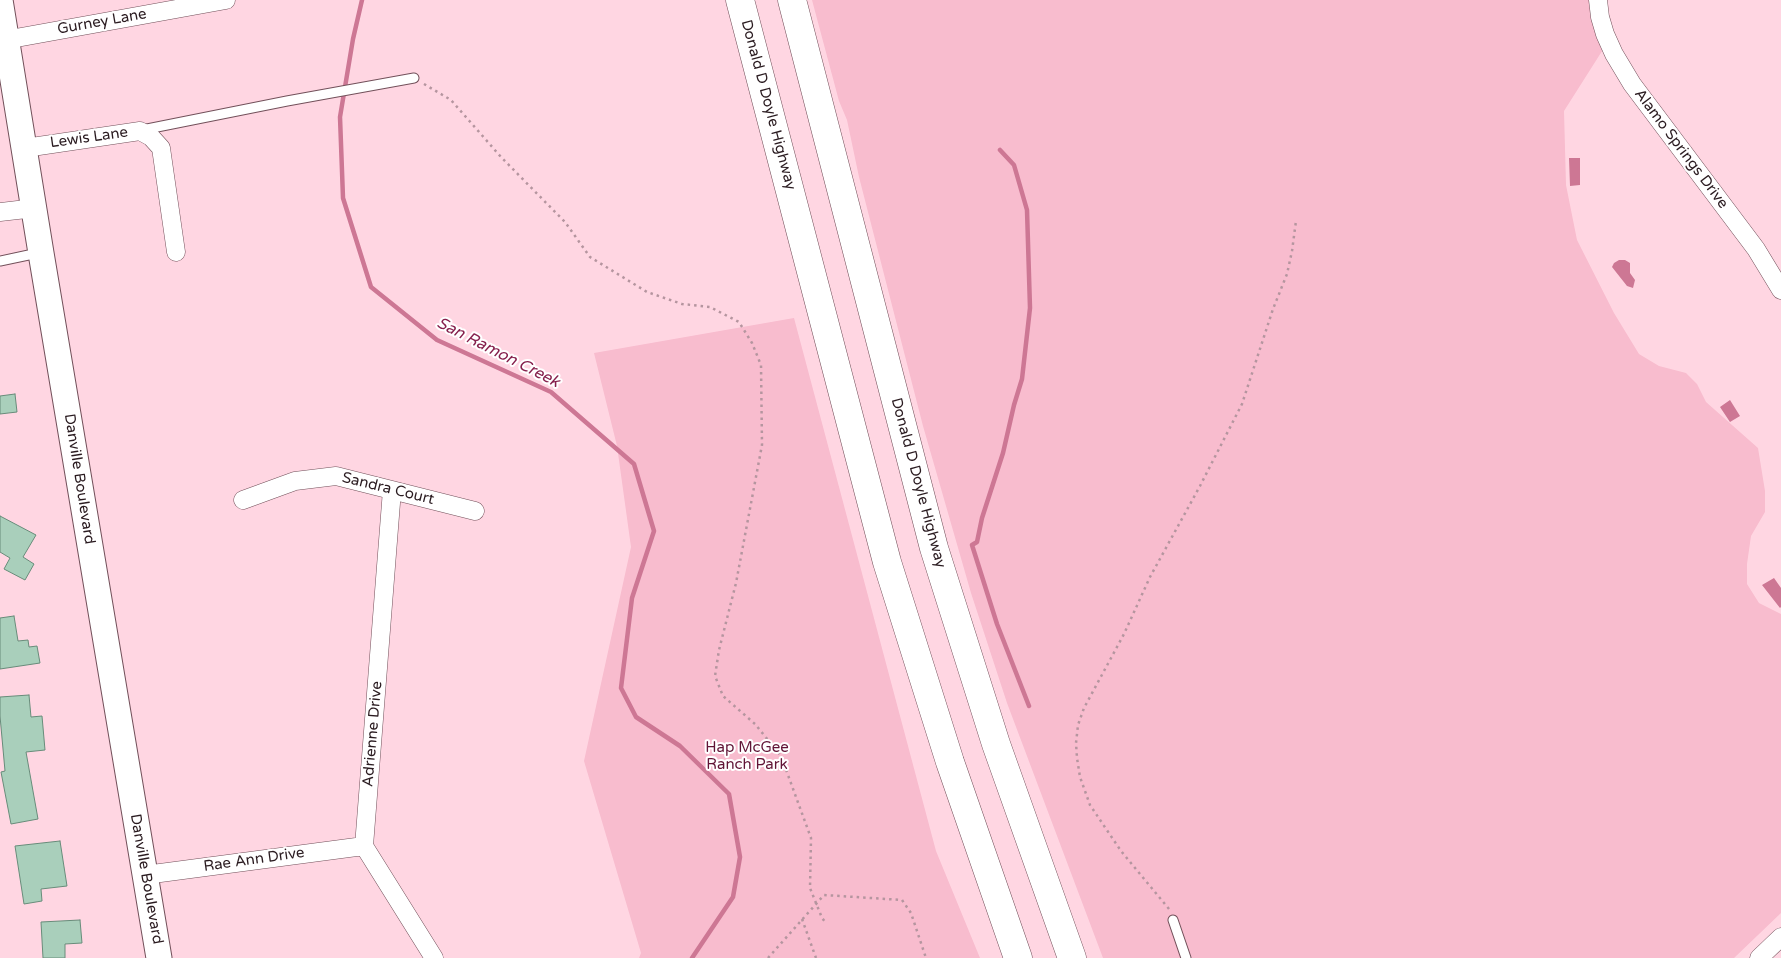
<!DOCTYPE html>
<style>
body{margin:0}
canvas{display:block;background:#ffd6e2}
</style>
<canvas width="1781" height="958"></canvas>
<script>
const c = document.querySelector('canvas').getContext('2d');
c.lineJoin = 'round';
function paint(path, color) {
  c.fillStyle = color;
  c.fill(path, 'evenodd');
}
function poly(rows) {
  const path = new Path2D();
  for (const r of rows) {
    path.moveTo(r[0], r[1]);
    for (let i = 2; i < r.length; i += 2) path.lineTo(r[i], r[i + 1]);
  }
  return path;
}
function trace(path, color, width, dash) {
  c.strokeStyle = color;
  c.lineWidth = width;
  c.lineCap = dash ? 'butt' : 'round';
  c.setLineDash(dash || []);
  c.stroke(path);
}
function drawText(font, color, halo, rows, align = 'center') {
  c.font = font + ' "Varela Round",sans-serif';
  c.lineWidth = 4;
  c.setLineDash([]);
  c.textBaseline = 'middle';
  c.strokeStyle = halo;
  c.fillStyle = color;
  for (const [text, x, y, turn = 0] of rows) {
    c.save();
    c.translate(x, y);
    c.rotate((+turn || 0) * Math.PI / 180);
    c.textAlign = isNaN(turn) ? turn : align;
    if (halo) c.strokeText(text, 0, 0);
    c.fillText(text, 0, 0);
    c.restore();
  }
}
const green = poly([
 [812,0,1591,0,1604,48,1564,111,1566,185,1577,240,1614,313,1639,354,1659,366,1686,373,1697,384,1706,402,1758,448,1765,491,1765,512,1751,536,1747,564,1747,584,1759,603,1781,614,1781,913,1734,958,1103,958,1007,703,971,593,923,426,859,177,847,120,839,101],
 [794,318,936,851,980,958,639,958,641,953,584,761,631,547,617,446,594,353]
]);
const water = poly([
 [1569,158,1580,158,1580,185,1570,186],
 [1619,260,1625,260,1630,263,1630,273,1635,280,1633,288,1627,286,1612,267,1614,263],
 [1730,400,1740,416,1730,422,1720,407],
 [1774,578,1781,588,1781,607,1780,608,1762,585]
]);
const stream = poly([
 [362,0,353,39,340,117,343,198,371,287,437,340,551,392,634,464,654,531,632,598,621,688,636,717,680,746,729,794,740,857,733,897,692,958],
 [1000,150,1014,165,1027,210,1030,308,1022,379,1014,405,1003,453,982,518,977,542,972,545,997,624,1029,706]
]);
const building = poly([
 [15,394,17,412,0,414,0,396,15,394],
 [0,516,36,535,23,557,34,564,25,580,4,569,10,558,0,552,0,516],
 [14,616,18,641,28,640,29,647,37,646,40,663,0,669,0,618,14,616],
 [29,695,31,717,42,716,45,750,26,752,38,819,11,824,1,772,5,771,0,716,0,697,29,695],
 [60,841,67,886,41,889,42,901,24,904,15,846,60,841],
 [80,920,82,943,65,944,65,958,43,958,41,922,80,920]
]);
const path = poly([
 [424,84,451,100,501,157,565,222,590,257,647,292,682,304,710,307,739,322,752,343,761,365,762,445,736,583,719,650,715,676,723,696,755,724,781,756,811,838,810,888,822,918,826,923],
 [1169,909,1121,851,1090,805,1080,777,1077,758,1076,743,1078,725,1084,708,1124,634,1150,577,1200,486,1242,404,1273,309,1287,274,1292,251,1296,221],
 [802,919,816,958],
 [768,958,824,895,902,900,911,913,926,958]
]);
const service = poly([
 [142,130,287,101,414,78],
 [0,261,38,253],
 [1173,920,1186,958]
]);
const minor = poly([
 [1598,0,1600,17,1605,34,1614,54,1632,84,1756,249,1781,290],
 [0,41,226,0],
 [25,148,140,131,151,137,161,148,176,252],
 [0,212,35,208],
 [392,490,364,846,434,958],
 [243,500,295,481,336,476,475,511],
 [145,875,364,846],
 [1759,958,1781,937]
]);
const secondary = poly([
 [0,0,41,253,159,958]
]);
const motorway = poly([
 [740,0,887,562,950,762,1018,958],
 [792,0,934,548,996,744,1072,958]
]);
const streetNames = [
 ["Gurney Lane",102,22,-10],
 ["Donald D Doyle Highway",768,105,75],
 ["Lewis Lane",89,138,-8],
 ["Alamo Springs Drive",1681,149,53],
 ["Danville Boulevard",79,479,81],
 ["Donald D Doyle Highway",918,483,75],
 ["Sandra Court",388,489,14],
 ["Adrienne Drive",373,734,-85],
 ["Rae Ann Drive",254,860,-8],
 ["Danville Boulevard",146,879,80]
];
const parkNames = [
 ["Hap McGee",747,748],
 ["Ranch Park",747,765]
];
const waterNames = [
 ["San Ramon Creek",498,353,27]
];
paint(green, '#f8bcce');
paint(water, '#cd7794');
trace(stream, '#cd7794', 4.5);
paint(building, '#a9cfbb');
trace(building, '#688c7a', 1);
trace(service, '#72505a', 11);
trace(minor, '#72505a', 19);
trace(secondary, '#72505a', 27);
trace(motorway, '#72505a', 29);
trace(path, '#b5959f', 2.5, [2.5, 4]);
trace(service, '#fff', 9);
trace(minor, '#fff', 18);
trace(secondary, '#fff', 25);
trace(motorway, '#fff', 28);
drawText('15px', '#2a1b20', '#fff', streetNames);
drawText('15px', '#611436', '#fff', parkNames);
drawText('italic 16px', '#86204d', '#fff', waterNames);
</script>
